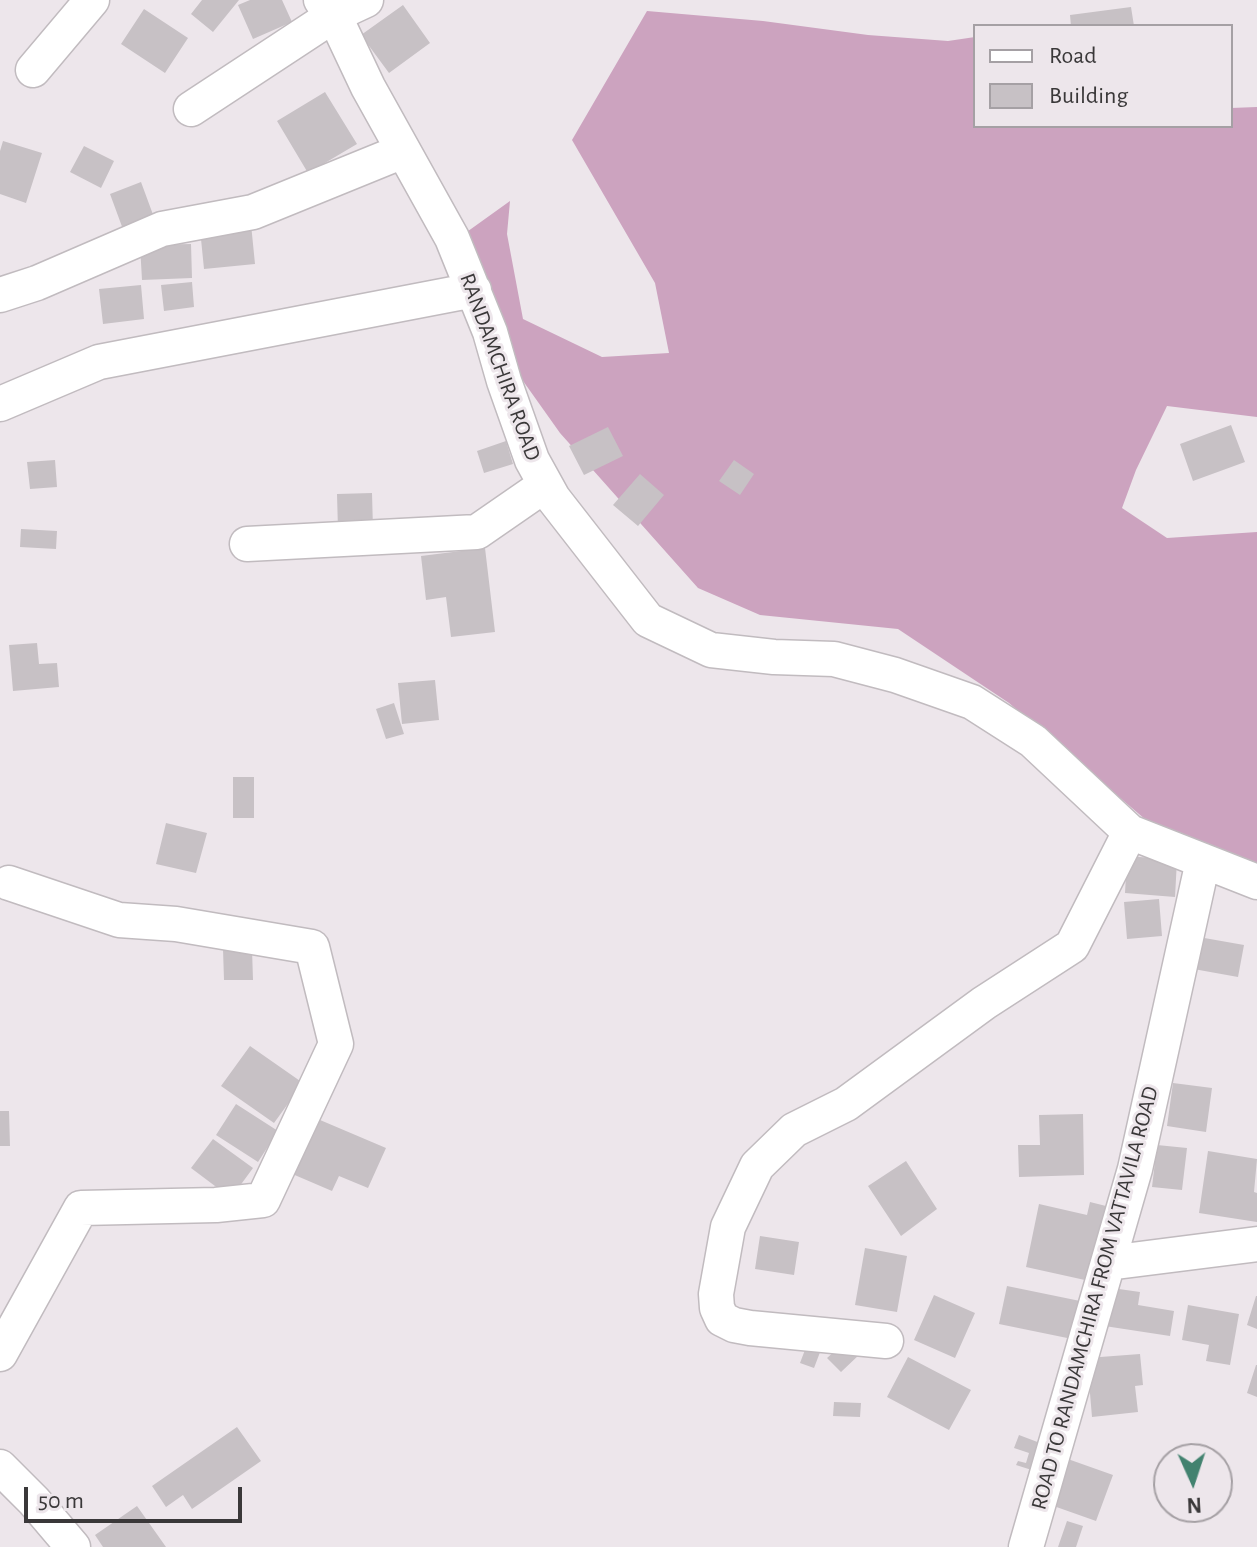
<!DOCTYPE html>
<style>
body{margin:0}
#map{position:relative;width:1257px;height:1547px;overflow:hidden;background:#ede6eb;font-family:"Alegreya Sans",sans-serif}
canvas{display:block}
.legend{position:absolute;left:973px;top:24px;width:260px;height:104px;box-sizing:border-box;background:#ede6eb;border:2px solid #a5a0a4;margin:0;padding:10px 14px;list-style:none;font-size:24px;color:#3a3839}
.legend li{display:flex;align-items:center;gap:16px;height:40px}
.legend b{width:40px;border:2px solid #a5a0a4}
.north{position:absolute;left:1153px;top:1443px;width:80px;height:80px;box-sizing:border-box;background:#ede6eb;border:2px solid #a5a0a4;border-radius:50%;rotate:177deg;font-size:22px;font-weight:700;line-height:32px;text-align:center;color:#3a3839}
.north::after{content:'';display:block;margin:auto;width:28px;height:36px;background:#42826f;clip-path:polygon(50% 0,100% 100%,50% 72%,0 100%)}
.scale{position:absolute;left:24px;top:1487px;width:218px;height:36px;box-sizing:border-box;border:4px solid #3a3839;border-top:0;padding-left:10px;font-size:24px;line-height:28px;white-space:nowrap;color:#3a3839;-webkit-text-stroke:6px #ede6eb;paint-order:stroke}
</style>
<div id="map">
<canvas width="1257" height="1547"></canvas>
<ul class="legend">
<li><b style="height:10px;background:#fff"></b>Road</li>
<li><b style="height:22px;background:#c7c1c5"></b>Building</li>
</ul>
<div class="north">N</div>
<div class="scale">50 m</div>
</div>
<script>
const c = document.querySelector('canvas').getContext('2d');
c.lineJoin = 'round';
function paint(path, color) {
  c.fillStyle = color;
  c.fill(path, 'evenodd');
}
function poly(rows) {
  const path = new Path2D();
  for (const r of rows) {
    path.moveTo(r[0], r[1]);
    for (let i = 2; i < r.length; i += 2) path.lineTo(r[i], r[i + 1]);
  }
  return path;
}
function trace(path, color, width, dash) {
  c.strokeStyle = color;
  c.lineWidth = width;
  c.lineCap = dash ? 'butt' : 'round';
  c.setLineDash(dash || []);
  c.stroke(path);
}
function drawText(font, color, halo, rows, align = 'center') {
  c.font = font + ' "Alegreya Sans",sans-serif';
  c.lineWidth = 6;
  c.setLineDash([]);
  c.textBaseline = 'middle';
  c.strokeStyle = halo;
  c.fillStyle = color;
  for (const [text, x, y, turn = 0] of rows) {
    c.save();
    c.translate(x, y);
    c.rotate((+turn || 0) * Math.PI / 180);
    c.textAlign = isNaN(turn) ? turn : align;
    if (halo) c.strokeText(text, 0, 0);
    c.fillText(text, 0, 0);
    c.restore();
  }
}
const forest = poly([
 [647,11,763,21,868,35,948,41,975,37,975,126,1231,126,1231,108,1257,107,1257,417,1167,406,1136,470,1122,508,1167,538,1257,532,1257,866,1220,858,1146,820,1009,703,898,629,760,615,698,588,560,433,511,364,464,234,510,201,507,234,523,319,602,357,669,353,655,283,572,140]
]);
const building = poly([
 [202,0,239,0,213,32,191,14],
 [250,0,282,0,292,22,253,39,238,5],
 [403,5,430,43,389,73,361,35],
 [1131,7,1134,26,1071,26,1070,15],
 [144,9,188,38,165,73,121,44],
 [325,92,357,144,308,173,277,121],
 [3,141,42,153,26,203,0,194,0,151],
 [84,146,114,161,101,188,70,172],
 [141,182,155,220,124,232,110,194],
 [251,224,255,264,204,269,200,229],
 [191,244,192,278,142,280,140,245],
 [192,282,194,307,164,311,161,285],
 [141,285,144,319,103,324,99,289],
 [1231,425,1245,462,1193,481,1180,444],
 [608,427,623,456,584,475,569,446],
 [506,441,513,464,484,473,477,451],
 [55,460,57,487,30,489,27,462],
 [734,460,754,474,740,495,719,481],
 [640,474,664,495,638,526,613,505],
 [372,493,373,529,338,530,337,494],
 [21,529,57,531,56,549,20,547],
 [485,548,495,632,451,637,446,597,426,600,421,556],
 [37,643,39,664,57,663,59,687,13,691,9,645],
 [435,680,439,720,402,724,398,683],
 [394,703,404,734,386,739,376,709],
 [233,777,254,777,254,818,233,818],
 [166,823,207,833,196,873,156,864],
 [1127,856,1177,860,1175,897,1125,893],
 [1159,899,1162,936,1127,939,1124,902],
 [1193,936,1244,945,1238,977,1188,968],
 [223,949,252,949,253,980,224,980],
 [250,1046,303,1083,274,1123,221,1086],
 [1173,1083,1212,1088,1206,1132,1167,1126],
 [236,1104,278,1131,258,1162,216,1135],
 [0,1111,9,1111,10,1146,0,1146],
 [1083,1114,1084,1175,1019,1177,1018,1145,1040,1145,1039,1115],
 [313,1117,386,1148,368,1188,339,1176,332,1191,290,1173],
 [213,1139,253,1168,231,1198,191,1168],
 [1157,1145,1187,1148,1182,1190,1152,1187],
 [1208,1151,1257,1159,1254,1192,1257,1193,1257,1222,1199,1213],
 [906,1161,937,1209,901,1236,868,1186],
 [1090,1202,1110,1207,1094,1282,1026,1267,1039,1204,1087,1215],
 [760,1236,799,1242,794,1275,755,1269],
 [865,1248,907,1256,897,1312,855,1305],
 [1007,1286,1085,1302,1077,1340,999,1324],
 [1105,1287,1140,1292,1138,1305,1174,1311,1170,1336,1098,1325],
 [934,1295,975,1313,955,1358,914,1340],
 [1256,1296,1257,1296,1257,1329,1247,1325],
 [1188,1305,1239,1314,1230,1365,1206,1361,1209,1345,1182,1340],
 [847,1340,860,1354,841,1372,827,1358],
 [808,1342,822,1347,814,1368,800,1363],
 [1140,1354,1143,1385,1135,1386,1138,1412,1092,1417,1087,1358],
 [908,1357,971,1390,949,1430,887,1397],
 [1256,1365,1257,1365,1257,1397,1247,1393],
 [834,1402,861,1403,860,1417,833,1416],
 [237,1427,261,1461,192,1509,183,1495,166,1507,152,1486],
 [1019,1435,1048,1446,1038,1472,1016,1465,1018,1461,1026,1463,1029,1453,1014,1448],
 [1065,1458,1113,1475,1096,1521,1048,1504],
 [137,1506,166,1547,103,1547,95,1535],
 [1067,1521,1083,1526,1076,1547,1058,1547]
]);
const minor = poly([
 [321,0,334,15,368,87,452,238,490,332,504,381,532,460,553,498,648,620,711,650,774,657,834,659,895,675,972,702,1033,741,1130,832,1257,882],
 [33,70,92,0],
 [191,109,334,15,366,0],
 [0,295,37,283,162,229,253,212,403,151],
 [0,404,99,362,474,290],
 [247,544,477,532,545,485],
 [1108,1263,1257,1244],
 [886,1341,750,1328,734,1325,722,1319,717,1308,716,1294,728,1227,757,1166,794,1130,846,1104,984,1003,1072,946,1130,832],
 [0,1354,81,1208,216,1205,263,1200,336,1044,312,947,176,924,119,920,9,883],
 [0,1467,34,1501,73,1547],
 [1026,1547,1135,1169,1203,861]
]);
const streetNames = [
 ["RANDAMCHIRA ROAD",500,367,70],
 ["ROAD TO RANDAMCHIRA FROM VATTAVILA ROAD",1095,1298,-75]
];
paint(forest, '#cca3bf');
paint(building, '#c7c1c5');
trace(minor, '#c1bbbf', 37);
trace(minor, '#fff', 34);
drawText('22px', '#3a3839', '#ede6eb', streetNames);
</script>
